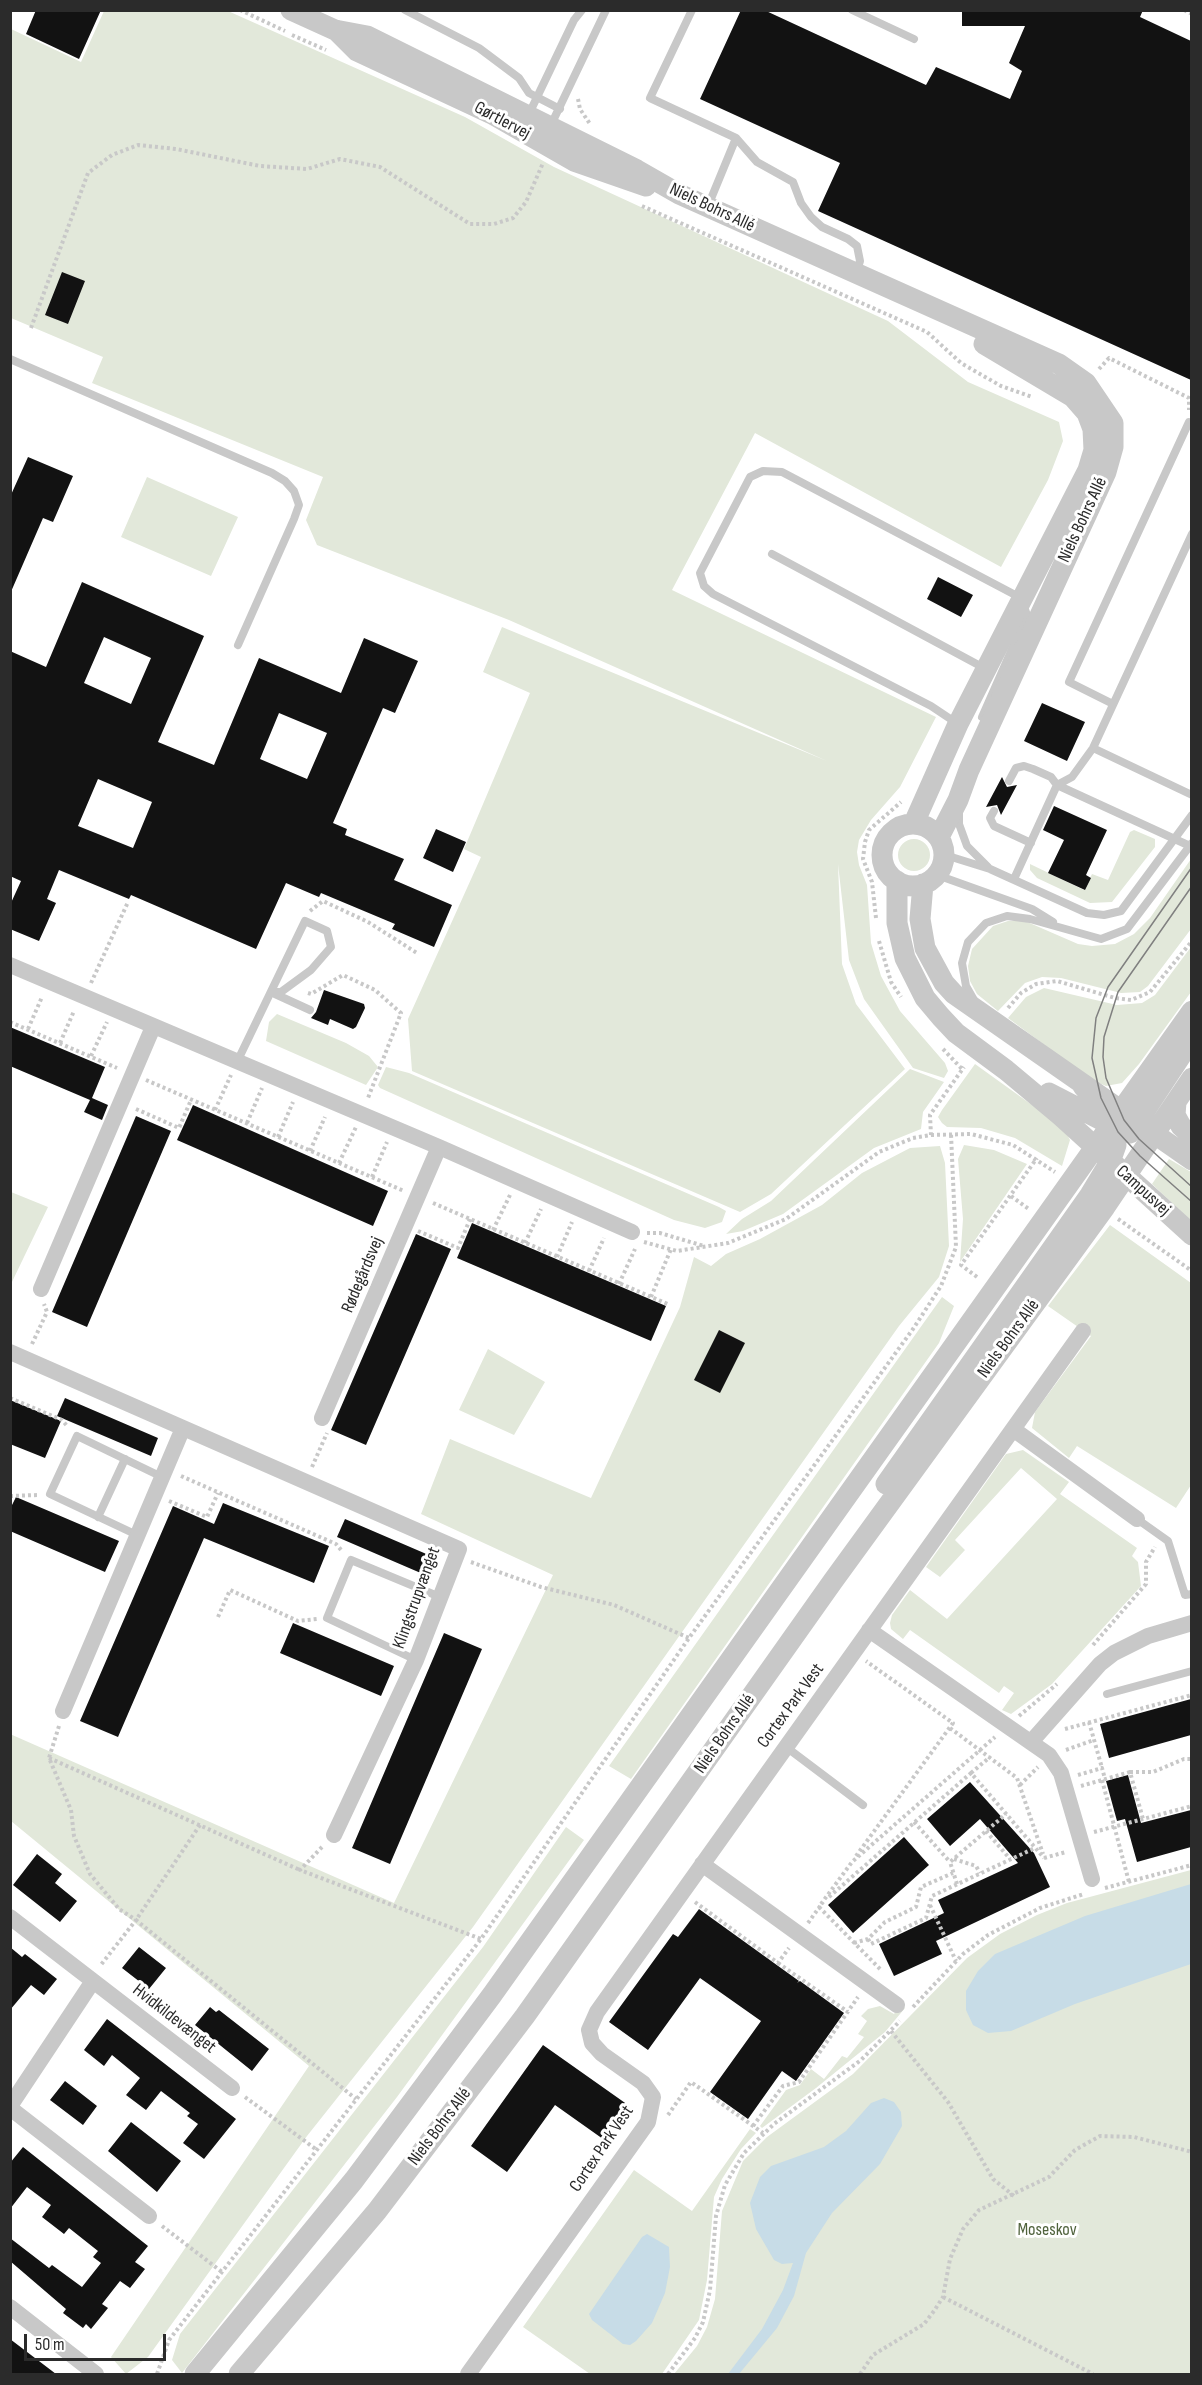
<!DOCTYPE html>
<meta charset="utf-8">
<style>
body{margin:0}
#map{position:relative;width:1202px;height:2385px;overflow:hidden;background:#fff;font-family:"Sofia Sans Condensed",sans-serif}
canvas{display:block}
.frame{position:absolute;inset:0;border:12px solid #2b2b2b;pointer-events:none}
.scale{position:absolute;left:24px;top:2334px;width:142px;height:27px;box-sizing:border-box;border:3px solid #2b2b2b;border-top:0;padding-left:8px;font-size:18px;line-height:21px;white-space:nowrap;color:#2b2b2b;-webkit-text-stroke:4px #fff;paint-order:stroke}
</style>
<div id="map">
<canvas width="1202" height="2385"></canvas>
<div class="frame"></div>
<div class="scale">50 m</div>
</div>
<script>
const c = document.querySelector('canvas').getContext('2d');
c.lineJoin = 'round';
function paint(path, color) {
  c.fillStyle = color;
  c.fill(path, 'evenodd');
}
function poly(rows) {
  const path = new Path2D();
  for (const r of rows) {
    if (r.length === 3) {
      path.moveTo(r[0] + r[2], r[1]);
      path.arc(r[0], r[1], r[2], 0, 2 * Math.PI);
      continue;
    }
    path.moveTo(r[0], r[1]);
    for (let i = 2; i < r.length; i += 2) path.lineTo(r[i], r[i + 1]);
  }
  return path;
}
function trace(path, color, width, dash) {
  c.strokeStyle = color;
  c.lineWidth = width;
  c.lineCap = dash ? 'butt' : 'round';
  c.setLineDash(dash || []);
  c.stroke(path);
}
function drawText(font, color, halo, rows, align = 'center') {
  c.font = font + ' "Sofia Sans Condensed",sans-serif';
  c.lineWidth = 6;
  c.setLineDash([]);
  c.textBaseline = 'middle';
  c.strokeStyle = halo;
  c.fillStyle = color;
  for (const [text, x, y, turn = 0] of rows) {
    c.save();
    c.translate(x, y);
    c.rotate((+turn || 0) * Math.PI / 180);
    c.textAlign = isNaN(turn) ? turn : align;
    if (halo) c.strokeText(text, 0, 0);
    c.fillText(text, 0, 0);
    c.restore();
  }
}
const green = poly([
 [104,11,228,11,465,117,554,167,888,321,968,382,1059,422,1063,441,1048,480,1001,567,755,433,672,590,936,717,900,787,871,820,859,840,857,852,859,865,867,885,871,943,881,976,900,1011,945,1063,948,1071,944,1078,913,1068,864,999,849,960,838,864,842,964,856,1004,905,1069,771,1194,740,1212,412,1071,408,1019,481,857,464,849,530,693,483,672,502,627,827,761,509,620,317,545,306,520,323,477,92,383,103,357,11,318,11,29,81,62],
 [147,477,238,517,211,576,121,537],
 [1134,830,1155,839,1155,847,1112,902,1090,903,1037,878,1030,870,1030,864,1084,890,1092,874,1108,880,1130,832],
 [914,855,16],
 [1191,859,1191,929,1148,986,1140,992,1121,993,1061,978,1042,977,1025,983,998,1011,977,994,970,981,968,966,972,949,993,926,1008,921,1025,921,1078,944,1092,946,1115,944,1134,934,1150,918],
 [1191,947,1191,992,1139,1064,1122,1083,1106,1086,1092,1080,1008,1018,1026,997,1044,988,1117,1005,1142,1003,1155,995],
 [277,1014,346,1043,369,1056,378,1067,366,1085,266,1041,269,1022],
 [975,1064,1064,1128,1070,1140,1062,1166,1015,1138,981,1128,947,1127,942,1123,938,1117,942,1110],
 [386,1067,409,1073,719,1207,726,1211,722,1222,705,1228,674,1220,380,1088,378,1085],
 [910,1069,944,1082,923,1112,921,1129,874,1148,783,1214,743,1231,726,1234,742,1219,771,1201],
 [964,1145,994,1150,1027,1164,960,1262,963,1219,958,1159],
 [940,1146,945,1163,949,1246,939,1277,899,1326,473,1927,307,2136,148,2357,126,2374,111,2357,309,2066,11,1821,10,1734,394,1903,553,1575,421,1514,450,1439,591,1498,680,1307,694,1257,711,1266,726,1254,760,1239,822,1205,862,1173,910,1148],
 [1169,1159,1191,1172,1191,1221,1152,1184],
 [11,1192,48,1207,11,1284],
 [1110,1225,1191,1283,1191,1485,1176,1508,1077,1446,1069,1458,1032,1428,1035,1412,1091,1336,1048,1306],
 [942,1297,954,1306,939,1343,631,1779,609,1766],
 [488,1349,545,1382,514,1435,459,1410],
 [1023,1450,1069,1482,1060,1494,1137,1548,1132,1556,1138,1562,1141,1586,1052,1684,1011,1714,1002,1710,1014,1693,1004,1686,999,1693,910,1630,903,1639,891,1629,890,1623,892,1615,910,1590,947,1619,1057,1499,1021,1468,955,1540,965,1550,940,1577,926,1567,1006,1454],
 [566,1827,584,1840,397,2097,182,2373,172,2360,180,2334,483,1947],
 [1191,1870,1191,2374,674,2374,697,2346,707,2327,715,2299,722,2211,743,2161,767,2137,853,2074,967,1958,1000,1934,1037,1915,1067,1903],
 [901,2004,905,2008,885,2032,816,2088,762,2128,760,2126,786,2090,800,2085,811,2069,824,2079,842,2056,847,2058,864,2037,858,2034,867,2021,861,2016,868,2009,880,2006,894,2014],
 [750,2129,756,2133,741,2149,722,2179,714,2197,707,2280,699,2320,662,2374,590,2374,523,2327,634,2170,692,2211]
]);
const water = poly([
 [1191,1884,1191,1964,1075,2004,1011,2031,988,2033,973,2025,966,2010,966,1991,978,1971,995,1954,1085,1916],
 [884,2098,894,2102,901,2112,902,2126,880,2164,832,2213,806,2253,794,2296,777,2328,739,2374,728,2374,762,2329,783,2290,793,2263,782,2264,774,2260,756,2229,750,2203,760,2177,771,2166,824,2147,846,2131,871,2103],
 [647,2234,669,2247,670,2267,665,2293,652,2323,636,2341,630,2345,623,2344,592,2320,589,2314,642,2237]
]);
const building = poly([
 [36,10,101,10,79,59,26,34],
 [741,10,764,10,926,85,936,67,1010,99,1022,71,1009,63,1025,26,962,26,962,10,1143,10,1140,17,1191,41,1191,380,818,211,840,163,700,99],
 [62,272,85,281,68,324,45,315],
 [28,457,73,476,53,522,43,518,10,594,10,497],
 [938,577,973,595,961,617,927,599],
 [82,582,204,636,158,742,214,765,259,658,341,693,364,638,418,661,395,713,383,708,333,823,347,829,345,835,404,859,394,880,452,905,434,947,392,929,395,924,321,893,319,897,286,883,256,949,131,895,129,899,59,870,47,899,56,903,39,941,10,929,10,905,21,881,10,876,10,651,46,667],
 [104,637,151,658,131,704,84,683],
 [279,713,327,733,307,779,260,759],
 [98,779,152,802,133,848,78,826],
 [1042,703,1085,722,1067,761,1024,741],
 [1002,777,1007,787,1017,785,1001,815,997,805,986,807],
 [1054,806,1107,830,1086,875,1091,878,1085,890,1048,873,1064,840,1043,830],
 [436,829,466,842,453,872,423,858],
 [324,990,364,1004,365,1008,356,1027,353,1029,330,1019,328,1025,311,1018,316,1012],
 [10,1027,105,1067,92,1098,108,1105,102,1120,84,1112,90,1100,10,1066],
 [193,1105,388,1191,373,1226,177,1140],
 [136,1116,171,1131,87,1327,52,1312],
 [472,1223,666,1306,651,1341,457,1258],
 [416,1234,451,1249,366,1445,331,1430],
 [719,1330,745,1343,720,1393,694,1380],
 [65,1398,158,1438,151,1456,57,1416],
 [10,1400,61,1421,45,1458,10,1444],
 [16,1497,119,1541,105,1572,10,1531,10,1509],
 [223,1503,329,1546,314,1583,204,1538,118,1737,80,1721,173,1506,214,1524],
 [345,1519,438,1559,430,1577,337,1537],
 [293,1623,394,1666,381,1696,280,1653],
 [444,1633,482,1649,390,1864,352,1848],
 [1191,1699,1191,1735,1109,1758,1100,1724],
 [1128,1775,1141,1823,1191,1810,1191,1847,1137,1862,1125,1819,1117,1821,1106,1781],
 [970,1782,1034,1853,1050,1887,936,1941,942,1954,894,1976,879,1944,944,1913,938,1900,1018,1863,980,1819,950,1846,927,1819],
 [904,1837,929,1865,853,1933,828,1905],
 [37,1854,62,1874,55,1883,77,1901,60,1922,13,1885],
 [699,1909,799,1981,797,1983,800,1981,844,2013,796,2081,782,2071,748,2119,710,2092,761,2021,700,1978,648,2050,609,2022,673,1934,678,1937],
 [10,1947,22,1957,25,1954,57,1979,44,1995,31,1985,10,2010],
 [139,1947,166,1968,149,1989,122,1968],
 [210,2007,216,2012,219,2010,269,2049,252,2071,195,2025],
 [107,2019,236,2119,204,2159,183,2143,198,2124,187,2116,190,2113,161,2091,146,2110,126,2095,140,2078,112,2055,104,2066,84,2050],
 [543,2045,628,2105,603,2139,555,2105,507,2172,471,2146],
 [65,2081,97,2106,83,2125,50,2100],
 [131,2122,181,2161,157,2192,108,2151],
 [23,2147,148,2246,135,2262,145,2269,130,2288,120,2281,102,2304,108,2308,91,2329,86,2324,83,2328,63,2313,66,2309,10,2261,10,2238,49,2268,52,2265,82,2287,101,2263,93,2257,98,2251,69,2228,64,2234,42,2217,51,2205,27,2187,10,2209,10,2163],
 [10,2339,56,2374,10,2374]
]);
const path = poly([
 [240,10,285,31],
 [1184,10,1192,14],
 [292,35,326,50],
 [578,99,580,109,590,124],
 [642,206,927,332,961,363,1001,386,1032,397],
 [31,328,88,173,112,155,138,145,176,149,260,166,307,169,340,159,380,167,470,224,494,224,513,218,526,202,543,163],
 [1099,369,1109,358,1189,398,1189,410],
 [310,911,323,901,368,922,417,953],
 [876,918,872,882,863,859,865,842,869,830,901,802],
 [879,941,891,982,901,997],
 [91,983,128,902],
 [308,993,311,994,343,975,375,990,401,1013,368,1098],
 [1008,1008,1021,993,1036,984,1057,981,1115,998,1131,1000,1150,992,1192,941],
 [10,1022,117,1068],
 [28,1029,42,997],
 [60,1043,74,1011],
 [943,1049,962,1069],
 [91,1056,107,1022],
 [146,1080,404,1191],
 [136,1109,179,1128,191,1100],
 [215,1110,231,1075],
 [247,1123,262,1088],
 [931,1135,971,1134,1013,1145,1055,1172],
 [278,1137,293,1102],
 [310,1151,325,1117],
 [339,1163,356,1127],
 [372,1177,387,1142],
 [1011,1196,1030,1210],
 [433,1203,670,1305],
 [1118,1219,1192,1271],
 [493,1230,510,1195],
 [418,1231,458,1248,470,1219],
 [647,1233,660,1233,704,1246],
 [644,1242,677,1251,728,1243,786,1219,879,1152,913,1138,931,1135,930,1115,964,1067],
 [525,1243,541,1209],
 [557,1257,572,1222],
 [589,1271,604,1238],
 [977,1277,961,1265,1037,1158],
 [619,1284,635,1249],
 [651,1297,671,1249],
 [32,1344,47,1312,44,1304],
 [10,1398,62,1420,68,1427],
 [312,1467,327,1433],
 [181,1476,336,1544,342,1551],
 [10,1496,38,1495],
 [169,1501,207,1517,218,1493],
 [471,1562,541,1587,614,1605,689,1638],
 [218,1617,230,1590,298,1621,317,1619],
 [1093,1645,1146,1584,1146,1562,1155,1547],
 [1019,1716,1057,1684],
 [1089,1722,1102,1768],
 [59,1726,49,1758,71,1810,74,1836,90,1874,119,1909,136,1920,100,1966],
 [950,1728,1017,1778,1043,1854],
 [1065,1729,1192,1695],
 [1066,1750,1094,1740],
 [49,1758,300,1870],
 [1130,1772,1153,1772,1184,1759,1192,1759],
 [971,1773,990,1757],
 [1078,1775,1102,1768,1105,1779],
 [1102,1780,1129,1882],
 [1020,1785,1038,1767],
 [1081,1786,1130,1772,1143,1819],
 [914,1822,950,1862],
 [200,1825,136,1920,356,2099],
 [986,1831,1010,1859],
 [1094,1832,1192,1806],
 [322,1847,300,1870,481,1939],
 [856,1856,953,1723,866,1661],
 [1044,1858,1066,1852],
 [954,1859,976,1866,980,1873],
 [957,1884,950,1862,1006,1814],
 [1105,1888,1192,1865],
 [829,1897,971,1773,1044,1858],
 [695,1902,778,1963,789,1948],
 [821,1904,852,1862,995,1737],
 [930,1905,956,1961],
 [819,1907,882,1971],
 [808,1923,823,1902],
 [868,1939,871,1944,926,1918,932,1896,1035,1848],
 [854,1943,868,1939,885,1922,916,1907,921,1887,953,1873],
 [778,1963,848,2012],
 [913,2007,963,1954,988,1935,1040,1908,1084,1894],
 [891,2031,948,2102,993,2179,1014,2196],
 [245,2097,317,2150],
 [668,2115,691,2082,763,2133],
 [753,2126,783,2086,799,2082,858,1997],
 [162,2226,222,2272],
 [943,2297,1093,2374],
 [157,2374,169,2340,481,1939,689,1638,913,1329,941,1286,956,1247,951,1134],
 [668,2374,695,2338,703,2322,710,2290,716,2216,725,2185,744,2153,774,2124,861,2060,900,2021],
 [860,2374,873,2355,924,2324,934,2311,943,2297,950,2259,963,2229,979,2210,1049,2177,1075,2150,1100,2136,1134,2137,1192,2152]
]);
const service = poly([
 [405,10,479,48,519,78,529,93,560,109],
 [692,10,650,98,736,138,708,206],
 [852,10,914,39],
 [528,116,574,20,582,10],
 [550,127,606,10],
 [736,138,757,162,793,182,801,203,811,217,822,227,848,239,857,246,860,261,856,274],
 [10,359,272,473,285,481,294,491,299,505,294,519,238,645],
 [772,554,986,669],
 [1113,704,1069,682,1189,422,1192,423],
 [958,724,931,706,713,594,704,586,700,573,750,477,763,471,782,472,1021,598,1027,615,982,717],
 [1093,748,1192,795],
 [1009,781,1016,768,1024,766,1033,769,1051,777,1057,785,1190,846],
 [994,811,990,818,994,826,1031,843],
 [959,812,959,824,967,846,988,867],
 [945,855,990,869,1087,913,1104,915,1121,911,1192,815],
 [937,875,1032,909,1053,922],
 [1014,879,1057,785,1072,777,1093,748,1192,534],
 [275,994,310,1010],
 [974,1000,966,986,962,963,968,942,986,923,1007,916,1030,919,1101,939,1127,929,1192,843],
 [237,1062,305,921,327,931,331,947,311,970,281,992,271,992],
 [98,1517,125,1459],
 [1137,1519,1168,1541,1185,1595,1192,1594],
 [137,1535,50,1494,77,1436,162,1477],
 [416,1660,327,1618,351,1560,440,1597],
 [1107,1694,1192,1671],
 [786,1747,863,1805]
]);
const minor = poly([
 [10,965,439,1147,632,1232],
 [41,1289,153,1027],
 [10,1352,459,1549,416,1660,334,1835],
 [322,1418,439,1147],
 [1013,1429,1137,1519],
 [869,1630,1049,1755,1061,1773,1092,1879],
 [63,1711,183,1428],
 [1031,1742,1100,1664,1114,1653,1148,1636,1192,1623],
 [702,1864,897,2005],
 [10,1917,232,2088],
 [10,2106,93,1981],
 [10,2108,149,2216],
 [10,2307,96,2374],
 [468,2374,648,2122,653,2097,643,2083,602,2054,592,2043,589,2030,597,2012,1083,1331]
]);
const tertiary = poly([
 [291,10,335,30,367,36,637,170,679,194,1059,364,1086,383,1113,423,1113,447,1106,472,969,770,958,800,939,837],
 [336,30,357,51,492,114,574,161,646,186],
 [914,823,958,724,1088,470,1094,450,1093,429,1087,413,1073,397,984,344],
 [913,855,31],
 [897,881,897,923,905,958,925,998,941,1017,956,1033,1006,1070,1061,1116,1192,1235],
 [923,884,920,919,925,948,944,983,954,994,1192,1160],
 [1049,1093,1117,1128],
 [1176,1102,1175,1115,1181,1126,1192,1136],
 [1130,1133,1192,1039],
 [886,1484,1090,1195,1110,1162,1116,1145,1114,1127,1104,1110,1083,1086],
 [195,2374,354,2180,492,1995,1192,1011],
 [239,2374,377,2211,525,2016,833,1581,1105,1207,1192,1078]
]);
const tram = poly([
 [1192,867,1108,987,1096,1018,1092,1058,1101,1098,1118,1132,1140,1156,1192,1202],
 [1192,886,1118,992,1104,1037,1103,1057,1106,1078,1124,1120,1139,1139,1192,1187]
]);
const streetNames = [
 ["Gørtlervej",502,121,28],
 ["Niels Bohrs Allé",712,208,25],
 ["Niels Bohrs Allé",1083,520,-65],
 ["Campusvej",1143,1191,42],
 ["Rødegårdsvej",363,1275,-67],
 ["Niels Bohrs Allé",1009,1339,-54],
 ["Klingstrupvænget",417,1598,-70],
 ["Cortex Park Vest",791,1706,-54],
 ["Niels Bohrs Allé",725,1734,-55],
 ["Hvidkildevænget",174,2019,38],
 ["Niels Bohrs Allé",440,2127,-53],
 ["Cortex Park Vest",602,2149,-56]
];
const parkNames = [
 ["Moseskov",1047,2230]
];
paint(green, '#e2e8da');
paint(water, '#c7dce7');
paint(building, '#121212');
trace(path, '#c8c8c8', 4, [3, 3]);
trace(service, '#c8c8c8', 8);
trace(minor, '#c8c8c8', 16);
trace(tertiary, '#c8c8c8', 21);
trace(tram, '#808080', 1.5);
drawText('18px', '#2b2b2b', '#fff', streetNames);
drawText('18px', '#50633d', '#fff', parkNames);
</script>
